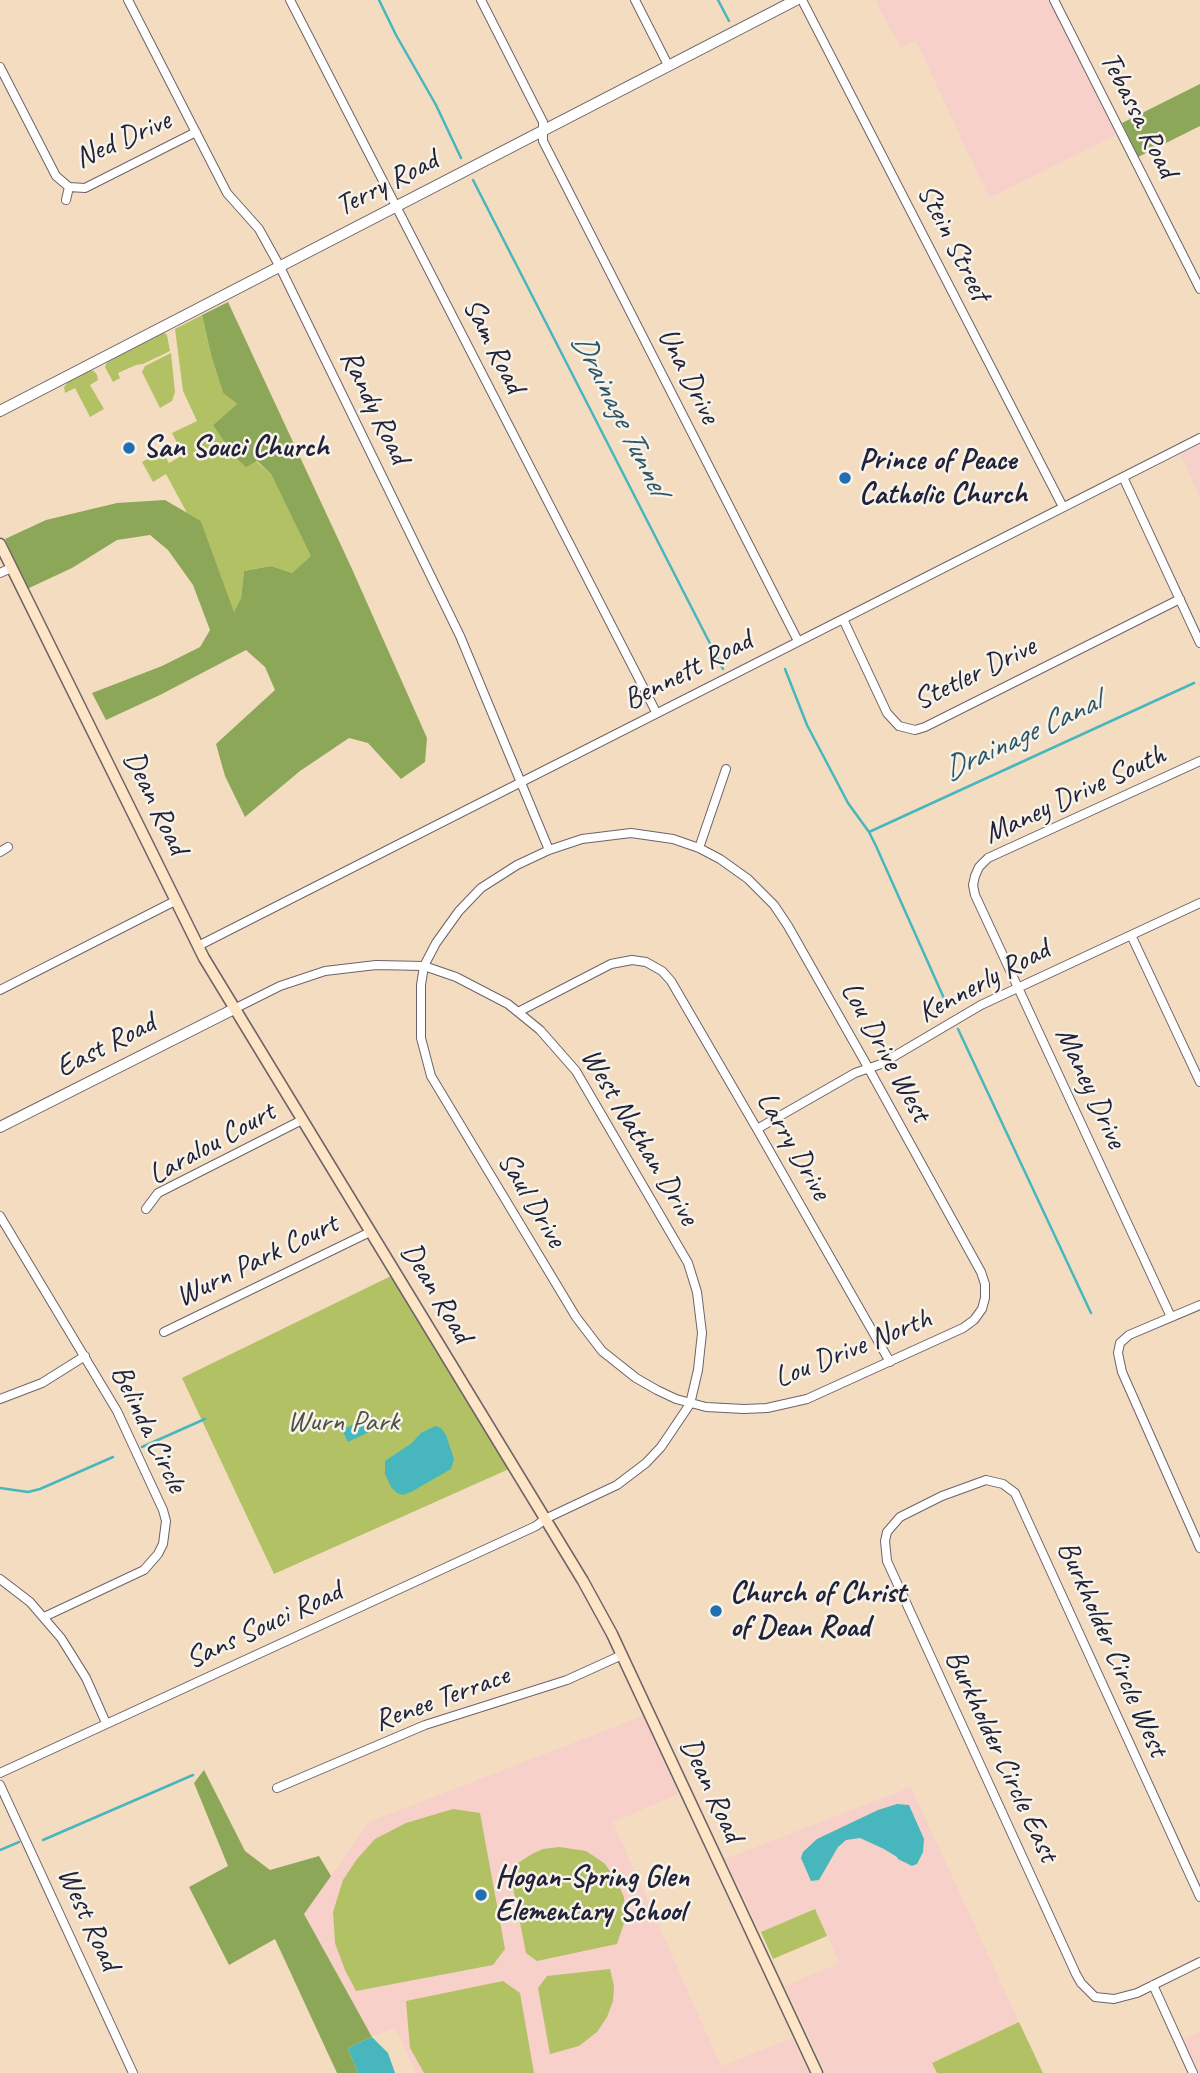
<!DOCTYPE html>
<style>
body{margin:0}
canvas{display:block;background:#f4dcc1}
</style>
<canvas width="1200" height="2073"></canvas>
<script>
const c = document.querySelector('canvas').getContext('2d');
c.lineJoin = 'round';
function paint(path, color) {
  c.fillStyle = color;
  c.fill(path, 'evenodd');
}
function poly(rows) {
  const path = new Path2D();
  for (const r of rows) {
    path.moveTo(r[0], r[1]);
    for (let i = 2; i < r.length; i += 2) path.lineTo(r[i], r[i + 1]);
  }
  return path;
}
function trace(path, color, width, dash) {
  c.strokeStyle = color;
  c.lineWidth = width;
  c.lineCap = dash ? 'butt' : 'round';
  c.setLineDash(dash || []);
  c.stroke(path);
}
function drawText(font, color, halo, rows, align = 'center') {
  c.font = font + ' Caveat,sans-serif';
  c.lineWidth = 5;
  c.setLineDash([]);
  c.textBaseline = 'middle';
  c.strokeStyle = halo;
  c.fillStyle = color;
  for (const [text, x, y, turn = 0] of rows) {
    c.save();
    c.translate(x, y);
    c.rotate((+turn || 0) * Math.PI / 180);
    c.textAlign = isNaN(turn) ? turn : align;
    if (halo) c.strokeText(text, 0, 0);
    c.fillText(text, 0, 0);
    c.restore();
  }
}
const built = poly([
 [875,0,1049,0,1116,135,989,198,916,41,901,48],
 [1200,444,1200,498,1180,454],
 [645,1715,679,1794,613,1822,721,2066,792,2038,809,2073,416,2073,395,2028,372,2037,304,1914,369,1822],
 [911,1787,1019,2022,933,2062,937,2073,826,2073,785,1986,839,1963,816,1910,761,1932,725,1859],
 [1200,2032,1200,2073,1199,2073,1183,2039]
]);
const green = poly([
 [202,315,211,355,223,393,237,404,213,425,271,474,312,556,292,573,271,566,244,571,241,598,234,613,201,521,187,513,166,474,153,482,142,462,162,451,169,463,183,455,172,433,197,421,183,391,175,329],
 [163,332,167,335,170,351,143,364,136,365,118,373,120,378,113,382,105,367,107,362],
 [171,353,175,392,172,401,160,408,142,372,145,366],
 [89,370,94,371,97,375,98,380,90,385,104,409,90,417,75,388,65,393,64,387,69,381],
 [391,1276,509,1469,274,1574,182,1378],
 [453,1809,480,1813,505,1949,493,1965,356,1991,345,1970,335,1943,333,1912,343,1880,357,1859,375,1839,406,1823],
 [559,1847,586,1851,604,1863,616,1879,624,1897,625,1920,617,1944,537,1961,526,1953,510,1872,515,1865,532,1854,543,1849],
 [815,1909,827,1936,773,1959,761,1932],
 [610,1969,614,1986,613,2001,607,2017,597,2032,579,2046,550,2054,538,1988,547,1976],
 [503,1981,520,1993,534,2073,424,2073,410,2048,406,2001],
 [1019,2022,1043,2073,937,2073,932,2063]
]);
const forest = poly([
 [1200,84,1200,126,1138,157,1122,123],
 [228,302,352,569,427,738,425,762,401,779,368,743,349,738,300,771,245,817,225,776,216,744,275,690,265,667,246,650,160,695,106,720,92,693,162,666,200,647,210,630,193,585,168,550,150,535,117,540,72,568,27,589,5,539,46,520,117,503,165,500,201,521,234,612,241,598,244,571,271,566,292,573,311,556,271,474,257,461,246,467,235,457,213,425,237,404,223,393,211,355,202,315],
 [204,1770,245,1851,270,1870,319,1856,331,1876,304,1914,372,2037,348,2048,358,2073,337,2073,275,1939,229,1965,189,1887,228,1866,194,1783]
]);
const water = poly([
 [372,1415,377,1423,378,1428,348,1442,342,1430],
 [435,1426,441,1428,446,1435,454,1459,451,1469,411,1492,403,1495,397,1493,391,1487,385,1474,385,1461,412,1443,421,1433],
 [897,1804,909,1805,924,1839,923,1852,917,1864,912,1866,898,1859,897,1857,884,1849,860,1838,846,1840,838,1847,819,1880,811,1881,801,1858,803,1852,817,1839,878,1810],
 [372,2037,388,2053,395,2073,358,2073,348,2048]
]);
const stream = poly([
 [379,0,396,35,436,105,461,158],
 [718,0,729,21],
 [473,180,723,669],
 [785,669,807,725,848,803,869,832,876,846,947,1005],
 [869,832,1194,683],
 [958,1029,1091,1313],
 [142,1447,205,1419],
 [0,1488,28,1492,40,1489,113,1457],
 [43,1840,193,1775],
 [0,1850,19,1842]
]);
const minor = poly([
 [128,0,227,193,259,229,280,267,460,636,549,850],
 [290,0,656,712],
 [481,0,543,122,543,141,798,641],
 [635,0,668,65],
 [802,0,1063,507],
 [1054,0,1200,289],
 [0,67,56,176,69,187,85,188,196,132],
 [66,200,69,187],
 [1123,477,1200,643],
 [0,573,11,568],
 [843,619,887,713,899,726,915,730,925,727,1180,599],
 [631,833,673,839,699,848,720,859,748,879,774,905,788,926,869,1069,981,1272,985,1284,985,1298,982,1309,974,1320,963,1328,807,1399,767,1408,744,1409,706,1407,676,1399,657,1390,636,1378,602,1351,576,1317,431,1076,421,1038,421,985,424,966,436,943,459,911,481,888,517,865,549,850,582,839,631,833],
 [699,848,726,769],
 [0,852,8,847],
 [1131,935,1200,1082],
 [198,946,1200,438],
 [0,990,175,901],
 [518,1012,611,964,632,960,646,962,662,971,671,981,757,1129,890,1362],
 [757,1129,855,1073,881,1064,981,1005,1200,903],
 [146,1209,158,1193,302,1120],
 [0,1216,117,1411,163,1510,166,1521,163,1544,158,1554,144,1570,44,1617],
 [1200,1305,1129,1335,1120,1343,1118,1353,1122,1372,1200,1548],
 [1171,1317,975,895,973,885,975,876,979,867,988,858,1200,761],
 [164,1332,370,1232],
 [0,1399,42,1383,85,1356],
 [0,1579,30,1602,61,1638,86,1678,106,1723],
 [0,1773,536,1526,545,1519,617,1485,646,1463,661,1447,690,1404,698,1370,702,1333,697,1292,688,1263,576,1071,540,1030,508,1004,456,977,424,966,376,965,325,971,280,986,234,1009],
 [0,1785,133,2073],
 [277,1788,425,1725,567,1680,622,1655],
 [1200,1897,1015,1493,1003,1484,986,1480,942,1496,900,1517,887,1532,885,1541,887,1561,1076,1974,1081,1983,1095,1997,1114,1999,1137,1993,1200,1962],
 [1153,1985,1193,2073]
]);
const tertiary = poly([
 [0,411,796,0],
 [0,1127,234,1009]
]);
const secondary = poly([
 [0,544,204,958,583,1581,612,1634,817,2073]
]);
const markers = [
 [129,448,7,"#1f6fb2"],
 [845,478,7,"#1f6fb2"],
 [716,1611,7,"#1f6fb2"],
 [481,1895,7,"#1f6fb2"]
];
const streetNames = [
 ["Tebassa Road",1138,115,63],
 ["Ned Drive",123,140,-24],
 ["Terry Road",387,184,-27],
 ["Stein Street",953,243,63],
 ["Sam Road",493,346,63],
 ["Una Drive",688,376,63],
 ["Randy Road",374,407,64],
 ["Bennett Road",688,671,-27],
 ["Stetler Drive",975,674,-26],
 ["Maney Drive South",1075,795,-25],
 ["Dean Road",155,803,64],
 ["Kennerly Road",984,982,-28],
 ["East Road",106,1046,-27],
 ["Lou Drive West",885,1052,61],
 ["Maney Drive",1090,1088,65],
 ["West Nathan Drive",639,1137,59],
 ["Laralou Court",212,1144,-29],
 ["Larry Drive",793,1146,60],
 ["Saul Drive",531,1200,59],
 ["Wurn Park Court",257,1261,-26],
 ["Dean Road",436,1293,59],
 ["Lou Drive North",853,1349,-22],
 ["Belinda Circle",148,1429,64],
 ["Sans Souci Road",264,1626,-25],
 ["Burkholder Circle West",1112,1649,66],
 ["Renee Terrace",442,1699,-20],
 ["Burkholder Circle East",1001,1756,65],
 ["Dean Road",711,1790,65],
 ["West Road",88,1919,65]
];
const poiNames = [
 ["San Souci Church",143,448],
 ["Prince of Peace",859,461],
 ["Catholic Church",859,495],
 ["Church of Christ",730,1594],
 ["of Dean Road",730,1628],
 ["Hogan-Spring Glen",495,1878],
 ["Elementary School",495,1912]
];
const parkNames = [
 ["Wurn Park",343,1422]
];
const waterNames = [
 ["Drainage Tunnel",619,414,63],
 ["Drainage Canal",1022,737,-25]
];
paint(built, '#f7d0ca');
paint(green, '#b2c163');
paint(forest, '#8da759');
paint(water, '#47b7bd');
trace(stream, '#47b7bd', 2.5);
trace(minor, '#6c636a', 10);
trace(tertiary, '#6c636a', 12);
trace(secondary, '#6c636a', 13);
trace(minor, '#fff', 8);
trace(tertiary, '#fff', 10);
trace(secondary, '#fde5c5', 10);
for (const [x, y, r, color] of markers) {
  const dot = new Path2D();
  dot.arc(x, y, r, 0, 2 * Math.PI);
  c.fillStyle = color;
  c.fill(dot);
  trace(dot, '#f7f3e8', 2.5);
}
drawText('30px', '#22223b', '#f7f3e8', streetNames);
drawText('bold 30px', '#22223b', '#f7f3e8', poiNames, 'left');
drawText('30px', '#4d5247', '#f7f3e8', parkNames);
drawText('italic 32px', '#2f5668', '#f7f3e8', waterNames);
</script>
